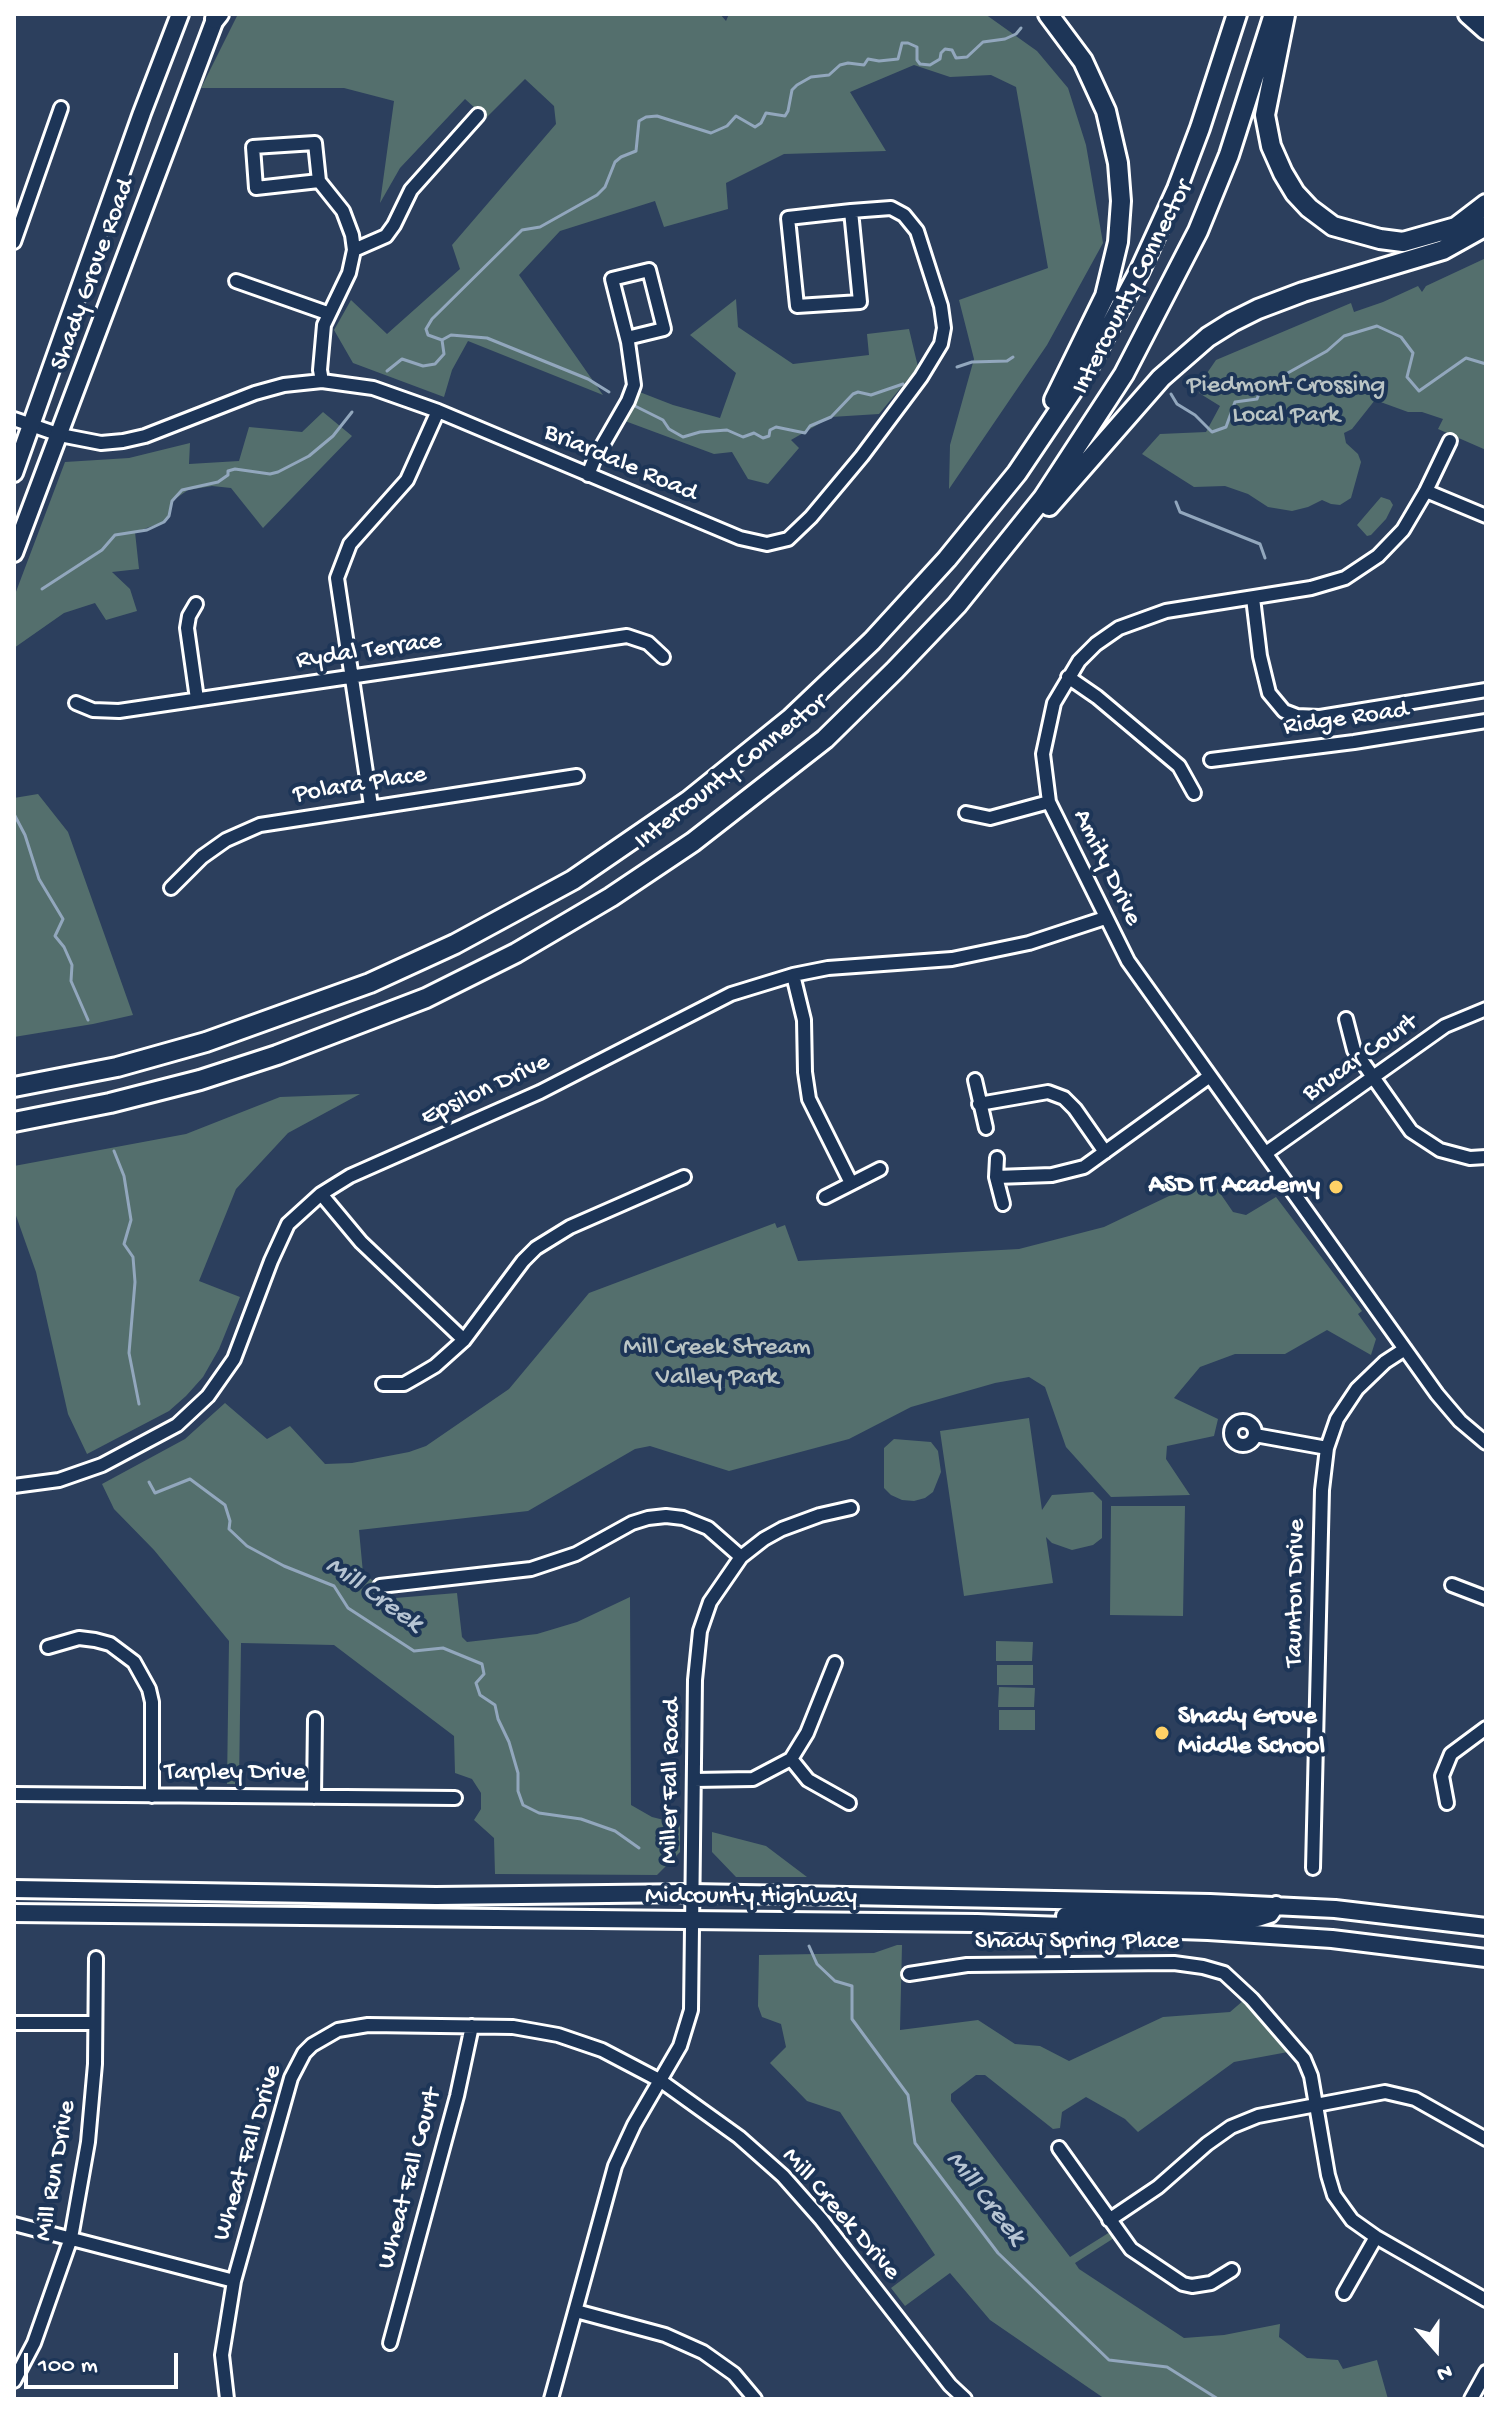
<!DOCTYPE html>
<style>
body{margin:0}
#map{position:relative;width:1500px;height:2413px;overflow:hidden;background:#2c3f5d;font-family:"Gochi Hand",sans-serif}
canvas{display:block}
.frame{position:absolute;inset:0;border:16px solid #fff;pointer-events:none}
.north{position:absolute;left:1396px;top:2309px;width:80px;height:80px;-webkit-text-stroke:6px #1d3557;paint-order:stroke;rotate:160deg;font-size:22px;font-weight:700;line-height:32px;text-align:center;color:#fff}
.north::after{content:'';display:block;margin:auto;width:28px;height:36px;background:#fff;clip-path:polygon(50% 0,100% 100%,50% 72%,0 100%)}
.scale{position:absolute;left:24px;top:2353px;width:154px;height:36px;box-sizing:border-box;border:4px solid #fff;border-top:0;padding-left:10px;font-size:24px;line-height:28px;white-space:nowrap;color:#fff;-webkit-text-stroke:6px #1d3557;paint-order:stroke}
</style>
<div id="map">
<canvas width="1500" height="2413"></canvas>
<div class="frame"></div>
<div class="north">N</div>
<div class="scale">100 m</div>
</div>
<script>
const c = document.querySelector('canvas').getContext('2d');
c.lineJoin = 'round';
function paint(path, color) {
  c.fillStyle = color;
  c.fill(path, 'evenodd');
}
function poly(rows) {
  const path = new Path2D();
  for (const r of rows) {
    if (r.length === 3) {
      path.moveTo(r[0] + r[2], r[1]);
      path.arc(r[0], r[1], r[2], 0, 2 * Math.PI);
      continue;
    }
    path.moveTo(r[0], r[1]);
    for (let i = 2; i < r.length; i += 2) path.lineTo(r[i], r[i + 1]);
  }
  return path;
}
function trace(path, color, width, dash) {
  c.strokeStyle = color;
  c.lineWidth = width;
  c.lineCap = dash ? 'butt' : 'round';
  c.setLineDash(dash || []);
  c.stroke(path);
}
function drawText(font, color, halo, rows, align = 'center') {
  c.font = font + ' "Gochi Hand",sans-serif';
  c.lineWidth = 8;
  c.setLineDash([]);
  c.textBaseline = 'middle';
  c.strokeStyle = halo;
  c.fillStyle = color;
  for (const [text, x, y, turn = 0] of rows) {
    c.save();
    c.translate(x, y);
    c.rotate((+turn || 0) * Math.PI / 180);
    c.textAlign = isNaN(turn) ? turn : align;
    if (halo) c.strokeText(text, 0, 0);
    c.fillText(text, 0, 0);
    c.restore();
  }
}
const green = poly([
 [238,14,720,14,726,21,729,14,985,14,1037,51,1068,88,1086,145,1103,243,1047,345,949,489,950,445,974,359,959,300,1048,268,1016,87,991,75,950,77,914,65,850,92,886,151,784,154,726,183,728,209,664,227,655,201,560,231,519,275,603,395,468,341,452,370,444,397,353,363,334,330,351,300,387,334,460,269,452,245,556,124,554,106,525,79,486,118,465,99,400,168,380,203,394,101,344,88,201,88],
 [1486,258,1486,450,1438,429,1443,419,1422,412,1408,412,1375,400,1352,429,1344,433,1346,443,1358,454,1361,462,1351,498,1340,505,1331,504,1322,500,1308,507,1292,511,1268,507,1248,494,1225,486,1194,487,1142,454,1160,434,1206,432,1220,406,1199,393,1205,376,1216,360,1351,303,1354,312,1383,302,1418,286,1422,292,1426,286],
 [736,299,738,327,793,364,869,355,867,334,909,329,918,367,879,414,831,417,791,440,799,448,768,484,748,479,732,452,714,454,625,421,637,391,673,405,720,418,736,373,690,335],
 [323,412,352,436,263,528,231,488,212,486,188,490,172,501,169,516,164,522,135,532,139,569,112,572,130,589,137,611,106,620,95,603,64,613,14,648,14,597,65,462,129,458,190,443,189,464,239,461,249,427,302,432],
 [1381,497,1390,500,1393,505,1386,519,1371,535,1367,536,1357,525],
 [38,794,68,832,133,1015,93,1024,14,1037,14,798],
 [360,1094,288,1133,236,1189,199,1281,240,1297,219,1349,203,1377,186,1396,169,1411,87,1454,68,1414,36,1272,14,1210,14,1166,186,1134,280,1097],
 [1209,1177,1233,1212,1246,1215,1276,1197,1362,1311,1358,1314,1376,1339,1371,1355,1327,1330,1285,1354,1235,1354,1200,1367,1174,1398,1218,1419,1214,1436,1167,1446,1166,1459,1190,1495,1111,1497,1066,1447,1045,1387,1029,1377,995,1383,911,1407,849,1439,729,1471,650,1446,635,1449,528,1511,359,1530,363,1573,395,1598,457,1593,462,1637,467,1642,537,1634,577,1622,630,1597,631,1805,652,1817,680,1824,680,1852,657,1875,495,1874,494,1838,474,1820,481,1809,481,1793,472,1779,455,1773,454,1736,334,1645,241,1643,239,1784,227,1784,229,1641,154,1550,114,1509,102,1484,185,1439,225,1403,267,1439,290,1426,325,1464,352,1463,409,1452,426,1446,509,1389,589,1293,775,1223,777,1228,785,1225,798,1261,1019,1249,1104,1227],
 [1029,1418,1042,1510,1052,1495,1093,1492,1102,1501,1102,1538,1093,1545,1072,1550,1052,1543,1046,1537,1053,1583,964,1596,940,1431],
 [894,1439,931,1442,938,1451,941,1472,933,1492,925,1498,914,1501,902,1500,891,1495,884,1488,884,1448],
 [1111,1506,1185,1506,1183,1616,1110,1615],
 [996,1641,1033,1642,1032,1661,996,1661],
 [997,1665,1033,1665,1033,1685,997,1685],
 [999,1687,1035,1688,1034,1707,998,1707],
 [999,1710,1035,1710,1035,1730,999,1730],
 [712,1832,766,1846,807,1877,736,1877,712,1852],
 [897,1945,902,1945,900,2030,978,2020,1015,2044,1040,2046,1069,2061,1163,2017,1230,2012,1244,2000,1288,2052,1234,2062,1138,2132,1125,2119,1086,2097,1062,2112,1060,2128,1053,2129,985,2075,976,2075,951,2094,951,2101,1070,2257,1110,2232,1114,2238,1075,2263,1079,2269,1184,2338,1224,2335,1280,2324,1279,2337,1307,2358,1338,2360,1343,2369,1377,2360,1388,2399,1105,2399,990,2320,950,2273,905,2306,891,2288,935,2255,840,2112,807,2101,770,2063,786,2047,781,2024,762,2017,758,2006,759,1955,874,1953]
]);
const stream = poly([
 [442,340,451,335,487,338,588,379,609,392],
 [957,367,972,362,1007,361,1013,357],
 [387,371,402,359,423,366,435,364,444,354,442,340,428,335,426,329,432,319,522,230,540,227,597,195,605,187,615,162,621,157,636,151,639,121,646,117,657,116,711,133,727,126,736,116,755,127,761,123,766,113,785,116,788,111,792,90,797,85,811,77,829,75,840,65,848,63,864,65,868,59,879,61,898,59,902,43,908,43,917,47,917,60,920,64,930,65,940,59,941,53,945,49,952,50,956,58,967,57,983,42,1005,39,1016,34,1021,28],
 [1171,394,1177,404,1195,415,1212,432,1226,427,1235,402,1257,399,1261,388,1327,351,1344,336,1377,326,1401,337,1413,353,1407,377,1419,391,1466,358,1486,364],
 [633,405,663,420,669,429,683,437,700,432,727,430,743,437,754,433,763,438,769,436,770,430,776,427,805,433,810,426,831,417,853,394,858,392,871,395,903,384],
 [1176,502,1180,512,1260,544,1265,558],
 [42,589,102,550,115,535,147,530,164,522,169,516,172,501,182,490,218,482,228,475,228,471,235,469,270,474,278,472,309,456,333,436,352,412],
 [14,814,25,835,39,879,63,919,55,936,64,947,72,965,71,981,88,1020],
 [114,1151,124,1176,131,1220,124,1244,133,1257,135,1282,129,1353,139,1404],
 [149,1482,155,1493,190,1479,225,1505,230,1521,229,1529,247,1546,284,1566,334,1586,348,1608,414,1651,443,1648,482,1664,484,1674,476,1683,480,1695,495,1705,498,1719,509,1742,518,1773,518,1791,523,1805,539,1813,581,1819,615,1831,639,1848],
 [809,1946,817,1964,835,1981,852,1986,852,2019,908,2095,915,2143,998,2253,1109,2360,1167,2367,1218,2399]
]);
const minor = poly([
 [319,181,256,188,253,147,315,143,319,181,343,211,352,235,354,250],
 [14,242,61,108],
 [236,281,327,313],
 [322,381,320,370,324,325,349,273,354,250,386,236,394,225,411,190,478,115],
 [14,419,60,435,101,443,123,441,145,436,255,393,284,385,322,381,373,388,438,411,740,538,767,544,788,539,811,517,862,456,921,377,941,344,944,328,941,306,917,231,904,215,891,208,851,211,788,218,797,306,860,302,851,211],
 [1450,441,1426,491,1403,530,1378,556,1345,578,1311,588,1166,611,1119,628,1096,644,1079,661,1054,703,1043,754,1049,802,1128,961,1437,1394,1460,1421,1486,1443],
 [588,475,594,460,628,401,634,385,628,342,612,279,649,270,664,329,627,338],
 [1426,491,1486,516],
 [1253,598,1260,656,1269,693,1284,711,1297,716,1320,717,1486,690],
 [196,604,189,616,187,628,197,699],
 [1068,677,1097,697,1179,766,1194,793],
 [76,703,93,710,119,711,627,636,648,643,663,657],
 [1211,760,1354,742,1486,721],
 [371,806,337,578,350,544,407,480,438,411],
 [966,813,990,818,1049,802],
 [171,888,202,857,226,840,260,825,577,776],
 [793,975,804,1020,805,1072,809,1099,851,1183],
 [1346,1019,1354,1050,1411,1131,1440,1150,1470,1158,1486,1157],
 [975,1080,986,1128],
 [979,1104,1048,1092,1064,1098,1075,1109,1105,1152],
 [1266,1153,1445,1026,1486,1009],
 [997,1158,996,1177,1003,1204],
 [996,1177,1052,1175,1084,1167,1210,1076],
 [321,1194,361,1242,464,1340],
 [825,1197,880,1169],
 [383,1384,404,1384,418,1376,435,1366,464,1340,523,1261,536,1248,570,1227,684,1177],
 [1243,1433,12],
 [1255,1435,1327,1448],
 [14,1486,59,1480,102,1465,177,1425,208,1396,234,1359,271,1261,288,1224,321,1194,350,1176,540,1092,731,994,793,975,828,968,952,959,1029,943,1105,918],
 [1452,1585,1486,1598],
 [380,1586,531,1569,576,1554,632,1523,648,1518,666,1516,683,1518,708,1528,741,1557],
 [48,1647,79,1638,95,1640,110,1644,134,1662,149,1689,152,1702,152,1796],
 [791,1759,808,1780,849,1803],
 [694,1780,753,1779,791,1759,807,1733,835,1663],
 [14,1794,455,1798],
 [314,1797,315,1719],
 [1447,1803,1442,1776,1451,1754,1486,1728],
 [1313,1868,1322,1490,1327,1448,1337,1419,1357,1389,1385,1362,1405,1349],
 [909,1974,967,1965,1174,1963,1203,1967,1224,1973,1252,1999,1304,2059,1311,2076,1328,2175,1334,2195,1352,2220,1376,2237,1486,2300],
 [14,2023,95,2023],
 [1059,2148,1131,2249,1183,2284,1192,2286,1211,2283,1232,2270],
 [1109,2220,1158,2187,1207,2144,1231,2127,1258,2116,1385,2092,1415,2099,1486,2139],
 [14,2224,234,2281],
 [1344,2293,1376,2237],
 [576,2311,665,2335,703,2352,734,2374,755,2399],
 [390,2343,457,2096,472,2026],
 [14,2381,34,2343,71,2238,88,2142,95,2064,96,1958],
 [227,2399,222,2355,234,2281,291,2078,304,2053,312,2045,338,2030,368,2025,513,2027,558,2035,602,2050,661,2081,739,2137,783,2176,821,2219,950,2385,965,2399],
 [551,2399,615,2166,634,2125,680,2046,691,2010,695,1680,700,1631,710,1602,741,1557,764,1539,782,1529,820,1515,851,1508],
 [1471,2399,1486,2372]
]);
const major = poly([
 [14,473,142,113,180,14],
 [14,553,217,14],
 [14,1889,436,1896,692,1893,1210,1903,1335,1909,1486,1927],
 [14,1913,977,1923,1208,1931,1332,1939,1486,1958],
 [1065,1916,1162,1915,1258,1918,1270,1914,1276,1905]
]);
const highway = poly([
 [1048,14,1083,61,1106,111,1118,163,1121,201,1118,242,1105,296,1054,400],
 [1468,14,1486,30],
 [1285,15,1265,115,1271,146,1283,173,1295,193,1309,208,1333,226,1380,239,1403,242,1456,227,1486,204],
 [215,19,219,14],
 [1049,506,1161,378,1208,337,1232,322,1258,309,1303,292,1443,250,1486,226],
 [14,1087,117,1067,206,1042,370,983,455,944,573,880,688,801,791,718,872,641,947,559,1017,473,1089,366,1140,270,1177,189,1200,128,1237,14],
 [14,1122,110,1103,200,1080,277,1055,426,998,516,953,611,897,693,842,825,739,895,670,957,605,1043,498,1124,374,1198,231,1229,155,1274,14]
]);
const markers = [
 [1336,1187,8,"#ffd166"],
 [1162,1733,8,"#ffd166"]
];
const streetNames = [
 ["Shady Grove Road",94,275,-70],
 ["Intercounty Connector",1134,288,-63],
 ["Briardale Road",620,464,23],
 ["Rydal Terrace",369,652,-8],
 ["Ridge Road",1346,720,-8],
 ["Intercounty Connector",732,773,-38],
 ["Polara Place",360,786,-9],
 ["Amity Drive",1106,868,64],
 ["Brucar Court",1361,1059,-35],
 ["Epsilon Drive",486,1091,-25],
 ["Taunton Drive",1297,1593,-89],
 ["Tarpley Drive",235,1774],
 ["Miller Fall Road",672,1781,-89],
 ["Midcounty Highway",751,1898],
 ["Shady Spring Place",1077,1943],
 ["Wheat Fall Drive",249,2153,-73],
 ["Mill Run Drive",57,2171,-80],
 ["Wheat Fall Court",411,2179,-75],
 ["Mill Creek Drive",840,2215,49]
];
const parkNames = [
 ["Piedmont Crossing",1286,387],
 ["Local Park",1286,417],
 ["Mill Creek Stream",717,1349],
 ["Valley Park",717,1379]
];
const poiNames = [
 ["ASD IT Academy",1320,1187],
 ["Shady Grove",1178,1718,"left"],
 ["Middle School",1178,1748,"left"]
];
const waterNames = [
 ["Mill Creek",373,1596,35],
 ["Mill Creek",984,2199,52]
];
paint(green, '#546f6d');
trace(stream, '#92a7bd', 3);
trace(minor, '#fff', 18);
trace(major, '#fff', 22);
trace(highway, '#fff', 24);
trace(minor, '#1d3557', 12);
trace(major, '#1d3557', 16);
trace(highway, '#1d3557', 18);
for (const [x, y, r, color] of markers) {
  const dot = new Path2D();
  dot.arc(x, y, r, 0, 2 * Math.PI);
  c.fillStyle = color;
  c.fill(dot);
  trace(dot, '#1d3557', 3);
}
drawText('26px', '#fff', '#1d3557', streetNames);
drawText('26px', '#bbc5c5', '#1d3557', parkNames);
drawText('bold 26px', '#fff', '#1d3557', poiNames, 'right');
drawText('italic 28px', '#b7c5d3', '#1d3557', waterNames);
</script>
